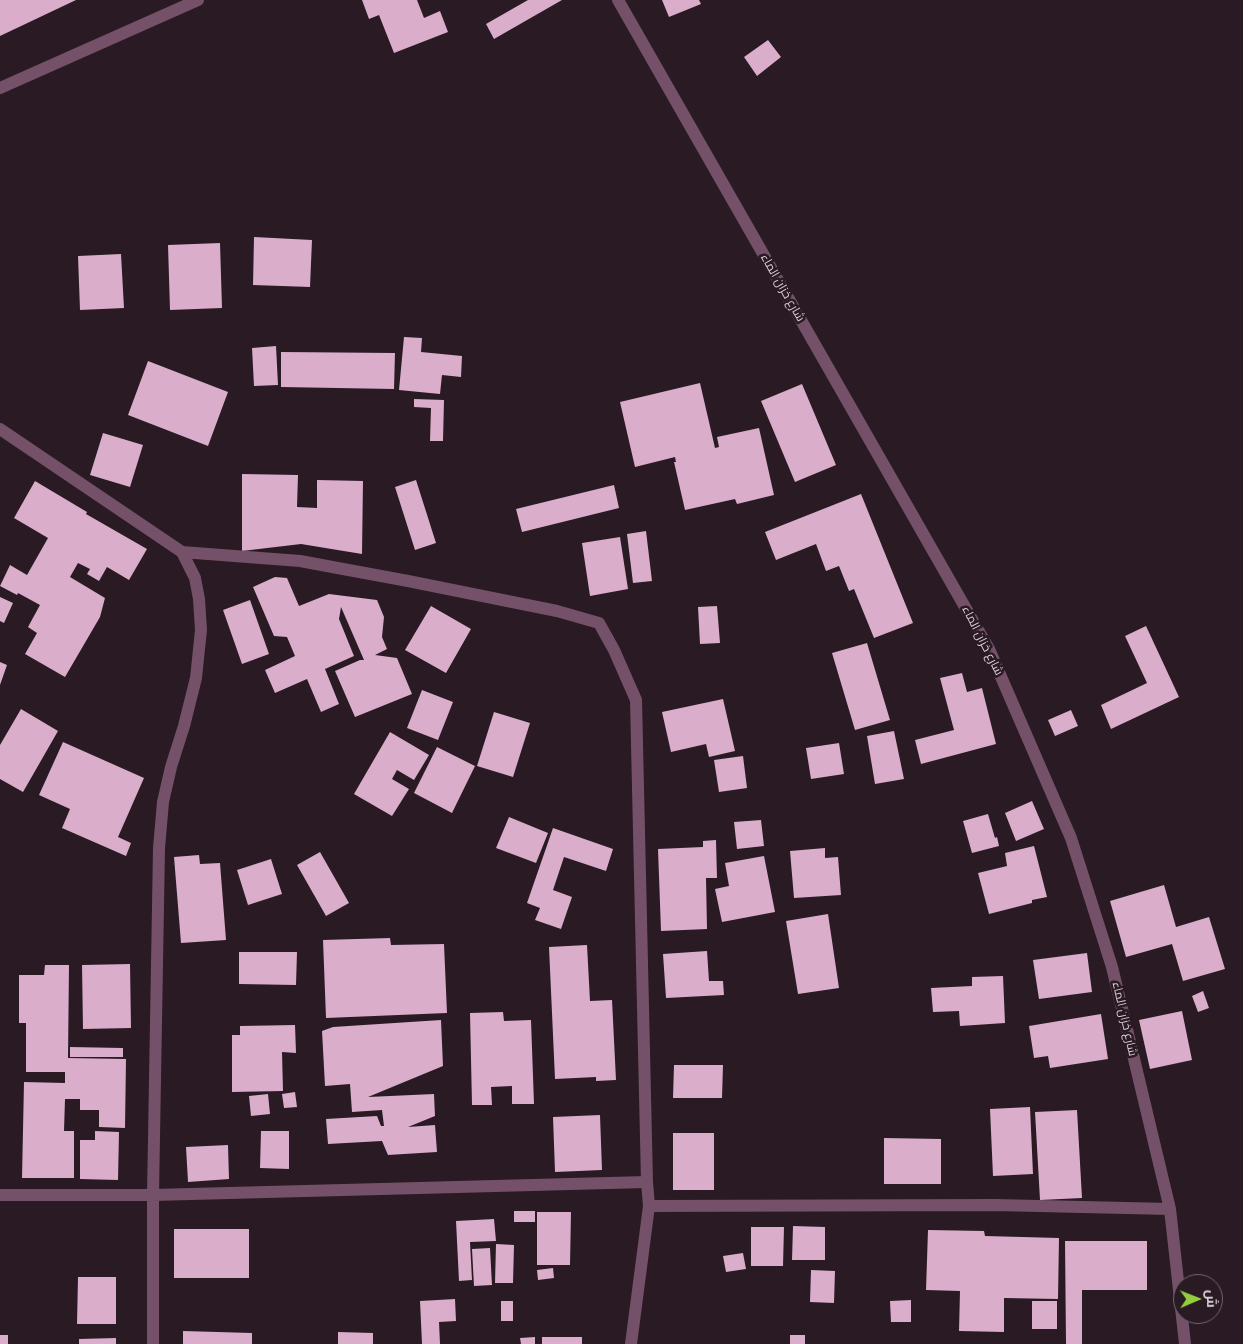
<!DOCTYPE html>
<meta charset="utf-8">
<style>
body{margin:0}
#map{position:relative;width:1243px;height:1344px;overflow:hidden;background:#291a24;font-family:Poppins,Cairo,sans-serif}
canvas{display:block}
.north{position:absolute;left:1173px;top:1274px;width:50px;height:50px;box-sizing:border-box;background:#291a24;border:1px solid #71636c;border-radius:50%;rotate:89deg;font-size:14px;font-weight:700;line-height:20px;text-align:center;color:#dcd1d8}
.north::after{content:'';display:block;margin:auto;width:18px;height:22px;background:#93cd3d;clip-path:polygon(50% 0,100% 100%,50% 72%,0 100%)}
</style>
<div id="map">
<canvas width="1243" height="1344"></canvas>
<div class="north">ش</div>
</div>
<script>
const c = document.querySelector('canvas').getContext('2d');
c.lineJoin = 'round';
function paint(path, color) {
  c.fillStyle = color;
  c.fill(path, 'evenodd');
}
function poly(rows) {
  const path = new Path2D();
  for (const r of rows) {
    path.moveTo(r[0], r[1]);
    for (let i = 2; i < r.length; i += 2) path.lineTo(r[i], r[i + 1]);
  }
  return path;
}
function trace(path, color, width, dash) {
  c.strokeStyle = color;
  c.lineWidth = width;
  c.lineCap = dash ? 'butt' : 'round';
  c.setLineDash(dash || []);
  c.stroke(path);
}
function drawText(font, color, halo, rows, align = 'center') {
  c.font = font + ' Poppins,Cairo,sans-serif';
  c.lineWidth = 5;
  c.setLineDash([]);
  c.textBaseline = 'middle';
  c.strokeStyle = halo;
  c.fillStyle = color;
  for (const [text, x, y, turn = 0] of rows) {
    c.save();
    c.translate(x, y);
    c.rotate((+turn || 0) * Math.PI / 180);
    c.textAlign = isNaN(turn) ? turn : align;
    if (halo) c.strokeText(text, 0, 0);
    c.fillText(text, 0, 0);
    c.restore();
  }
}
const building = poly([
 [0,0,76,0,0,36],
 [362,0,417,0,424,18,440,11,448,32,394,53,379,15,369,19],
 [528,0,562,0,494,39,486,24],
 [662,0,699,0,701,4,669,17],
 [768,40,781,57,757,76,744,57],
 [254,237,312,240,310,287,253,285],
 [220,243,222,308,170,310,168,245],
 [121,254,124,308,80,310,78,256],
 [404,337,422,338,421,352,462,356,461,377,442,375,440,394,399,390],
 [276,346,278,385,254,386,252,348],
 [281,352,395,353,394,389,281,387],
 [148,361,228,392,208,446,128,415],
 [700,383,715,448,719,447,717,437,759,428,774,495,737,504,735,499,685,510,674,462,676,462,675,457,635,467,620,402],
 [802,384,836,465,795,482,761,401],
 [414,399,444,400,443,441,430,441,431,408,414,407],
 [103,433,143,445,130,487,90,475],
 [242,474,298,475,297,507,317,508,317,480,363,481,362,554,301,544,242,551],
 [416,480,436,543,415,550,395,487],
 [35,481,87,512,86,514,147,549,129,580,107,567,99,581,87,574,90,569,78,563,70,577,105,598,100,617,65,677,25,654,37,633,28,627,40,605,18,593,17,595,0,586,10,565,27,575,48,538,14,518],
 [614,485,619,508,522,532,516,509],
 [861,494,913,623,874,638,854,589,849,591,839,566,826,571,816,544,776,560,765,532],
 [646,531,652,581,633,583,627,534],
 [620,537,628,589,590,596,582,543],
 [275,577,287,578,299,606,329,594,377,600,384,617,382,637,387,649,375,655,397,658,412,694,355,717,335,671,360,660,364,660,341,607,339,619,354,656,325,669,339,704,321,712,307,679,275,693,265,670,295,656,287,637,274,636,253,587],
 [0,597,13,603,4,623,0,621],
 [250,600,269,654,242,664,223,610],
 [431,606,471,629,446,673,405,650],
 [717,606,720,643,700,644,698,607],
 [1146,626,1179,697,1111,729,1101,705,1147,683,1125,636],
 [867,643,890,720,855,730,832,653],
 [0,662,7,665,0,685],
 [962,673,967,692,982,688,996,744,921,764,915,740,954,730,940,678],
 [422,690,453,702,438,740,407,728],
 [723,699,735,751,709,757,706,744,671,752,662,712],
 [21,709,58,731,23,792,0,779,0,745],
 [1071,710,1078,726,1055,736,1048,720],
 [494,712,530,723,513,777,477,766],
 [894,731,904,779,875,784,867,736],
 [390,732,429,755,414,780,397,770,392,779,409,789,392,816,354,794],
 [63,742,144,778,118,837,131,843,126,856,62,828,70,809,39,795],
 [839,743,844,774,811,779,806,748],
 [437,747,475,766,452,813,414,793],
 [743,756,747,788,719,792,714,760],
 [1032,801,1044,829,1016,841,1005,813],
 [988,814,995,838,997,837,999,846,972,853,963,821],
 [509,817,548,833,536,863,496,848],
 [761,820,764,846,737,849,734,822],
 [553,828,613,849,606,871,564,857,553,890,572,897,561,929,535,920,540,908,527,903],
 [716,840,717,878,706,878,707,929,661,931,658,849,703,847,703,841],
 [1034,846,1047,897,1032,900,1032,903,989,914,978,873,1007,866,1005,853],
 [825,848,825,858,838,857,841,895,794,898,790,851],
 [320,852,349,903,326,916,297,865],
 [199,855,200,864,220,863,226,940,181,943,174,857],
 [764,856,775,912,722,922,715,889,729,886,725,863],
 [271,859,282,894,248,905,237,870],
 [1164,885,1176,927,1209,917,1225,969,1183,981,1172,944,1126,957,1110,901],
 [828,914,839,988,798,994,786,921],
 [390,938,391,945,444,944,447,1013,326,1018,323,940],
 [587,945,590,1001,612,1000,616,1080,596,1081,596,1077,555,1079,549,947],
 [707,951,709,981,723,981,724,995,666,998,663,954],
 [239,952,297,952,296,985,239,984],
 [1087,953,1092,992,1039,999,1033,960],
 [130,964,131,1028,83,1029,82,965],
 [45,965,69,965,68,1058,126,1059,125,1128,99,1127,99,1110,80,1110,80,1099,65,1099,64,1131,74,1131,74,1178,22,1178,24,1082,65,1083,65,1072,26,1072,26,1023,19,1023,19,975,44,975],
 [1003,976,1005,1023,960,1026,959,1011,933,1012,931,988,972,986,972,977],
 [1203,991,1209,1008,1198,1012,1192,996],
 [1182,1011,1192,1060,1150,1069,1139,1020],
 [503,1012,504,1021,531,1020,534,1104,512,1104,512,1086,491,1087,492,1105,472,1105,470,1013],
 [1101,1014,1108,1059,1050,1068,1048,1056,1034,1058,1029,1026],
 [441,1020,443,1066,368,1097,434,1094,435,1116,408,1127,435,1125,437,1152,388,1155,382,1141,328,1144,326,1119,377,1116,381,1126,384,1126,382,1110,352,1112,350,1084,325,1086,322,1031,333,1027],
 [295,1025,296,1053,282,1052,283,1091,232,1092,232,1035,240,1035,240,1026],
 [70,1047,123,1048,123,1057,70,1057],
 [674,1065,723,1065,722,1098,673,1098],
 [295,1092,297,1107,284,1108,282,1094],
 [268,1094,270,1114,251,1116,249,1096],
 [1030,1107,1033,1174,993,1176,990,1109],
 [1077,1110,1082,1198,1040,1200,1035,1112],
 [600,1115,602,1170,555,1172,553,1117],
 [95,1131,119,1132,118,1180,80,1179,80,1140,95,1140],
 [261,1131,289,1131,289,1169,260,1168],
 [673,1133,714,1133,714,1190,673,1190],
 [884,1138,941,1139,941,1184,884,1184],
 [228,1145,229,1179,188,1182,186,1147],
 [514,1211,535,1211,535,1222,514,1222],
 [537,1212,571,1212,570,1265,537,1265],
 [494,1219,496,1241,470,1242,472,1280,459,1281,456,1221],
 [793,1226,825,1227,825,1260,792,1260],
 [751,1227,784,1227,783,1266,751,1266],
 [174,1229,249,1229,249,1278,174,1278],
 [928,1230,984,1231,985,1236,1059,1238,1058,1299,1004,1298,1004,1332,959,1331,960,1291,926,1290],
 [1065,1241,1147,1241,1147,1290,1082,1290,1082,1344,1066,1344],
 [496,1244,514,1245,513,1283,495,1283],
 [490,1248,492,1285,474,1286,472,1249],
 [743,1253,746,1269,726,1272,723,1256],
 [553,1268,554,1278,538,1280,537,1270],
 [811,1270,835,1271,834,1303,810,1302],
 [78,1277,116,1277,116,1324,77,1324],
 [455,1299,456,1321,439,1322,440,1344,422,1344,420,1301],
 [911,1300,911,1322,891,1322,890,1301],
 [501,1301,513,1301,513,1321,501,1321],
 [1032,1301,1057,1301,1057,1329,1032,1329],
 [183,1331,252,1333,252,1344,183,1344],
 [338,1332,373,1333,373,1344,338,1344],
 [0,1335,8,1335,8,1344,0,1344],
 [790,1335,805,1335,805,1344,790,1344],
 [535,1337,535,1344,521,1344,520,1338],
 [542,1337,582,1337,582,1344,542,1344],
 [116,1338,116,1344,79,1344,79,1339]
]);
const street = poly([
 [618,0,989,649,1071,838,1112,967,1170,1209,1185,1344],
 [0,88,198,0],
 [0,429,182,552,195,578,199,599,201,630,196,678,184,726,171,767,163,802,159,848,153,1195,153,1344],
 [182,552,300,561,408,581,557,611,599,623,614,650,636,700,647,1182,649,1206,631,1344],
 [0,1195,153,1195,647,1182],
 [649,1206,995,1205,1170,1209]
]);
const streetNames = [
 ["شارع خزان الماء",782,288,60],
 ["شارع خزان الماء",982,641,63],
 ["شارع خزان الماء",1124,1019,77]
];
paint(building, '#daadca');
trace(street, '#745168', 12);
drawText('12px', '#dcd1d8', '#291a24', streetNames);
</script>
